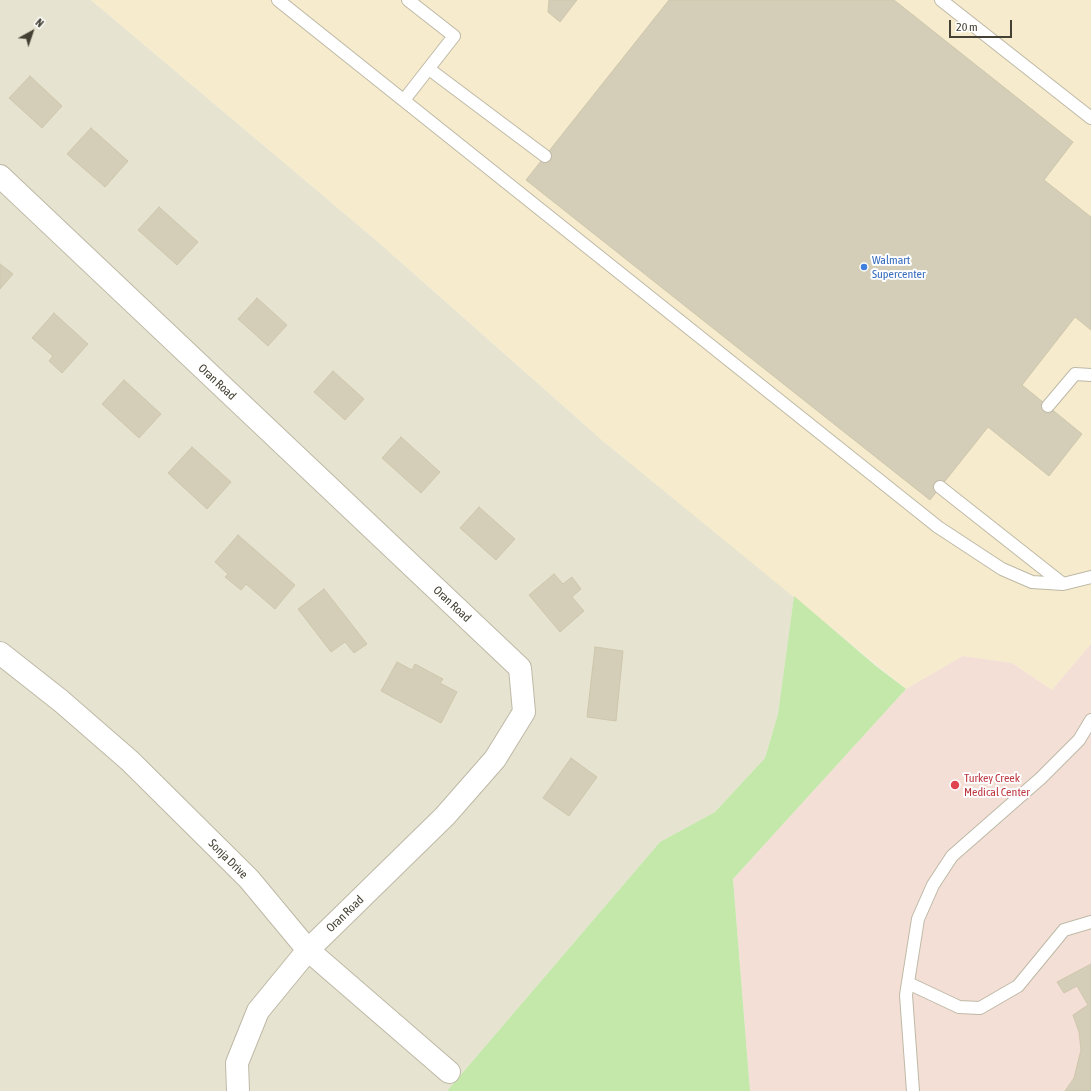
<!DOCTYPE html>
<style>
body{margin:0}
#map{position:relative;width:1091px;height:1091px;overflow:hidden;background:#f2f0e3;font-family:"Asap Condensed",sans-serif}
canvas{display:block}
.north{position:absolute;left:12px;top:12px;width:40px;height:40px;-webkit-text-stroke:3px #fff;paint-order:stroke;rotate:40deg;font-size:11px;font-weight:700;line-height:16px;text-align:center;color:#444033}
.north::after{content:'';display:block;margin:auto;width:14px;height:18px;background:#444033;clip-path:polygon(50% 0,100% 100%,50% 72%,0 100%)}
.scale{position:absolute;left:949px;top:20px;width:63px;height:18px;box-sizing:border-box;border:2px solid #444033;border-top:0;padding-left:5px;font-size:12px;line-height:14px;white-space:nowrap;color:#444033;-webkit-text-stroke:3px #fff;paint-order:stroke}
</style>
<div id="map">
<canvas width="1091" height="1091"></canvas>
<div class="north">N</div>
<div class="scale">20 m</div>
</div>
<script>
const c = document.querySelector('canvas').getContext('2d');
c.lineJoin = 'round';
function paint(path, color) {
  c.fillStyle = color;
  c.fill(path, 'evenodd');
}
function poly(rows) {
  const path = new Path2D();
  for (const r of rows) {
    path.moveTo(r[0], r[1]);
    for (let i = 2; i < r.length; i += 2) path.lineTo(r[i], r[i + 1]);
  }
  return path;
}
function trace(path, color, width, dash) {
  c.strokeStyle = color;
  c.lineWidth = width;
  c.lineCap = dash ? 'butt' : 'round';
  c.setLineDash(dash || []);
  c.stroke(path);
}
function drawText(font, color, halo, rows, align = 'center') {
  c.font = font + ' "Asap Condensed",sans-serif';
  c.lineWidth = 4;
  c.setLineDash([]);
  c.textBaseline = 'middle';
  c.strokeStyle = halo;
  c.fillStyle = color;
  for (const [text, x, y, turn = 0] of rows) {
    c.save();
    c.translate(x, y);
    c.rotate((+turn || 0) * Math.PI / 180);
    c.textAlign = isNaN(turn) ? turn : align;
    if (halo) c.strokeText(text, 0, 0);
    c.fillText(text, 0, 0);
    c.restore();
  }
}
const residential = poly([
 [0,0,91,0,377,241,603,441,794,596,778,714,765,758,715,812,660,842,447,1091,0,1091]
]);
const commercial = poly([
 [91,0,1091,0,1091,644,1052,690,1012,663,963,656,906,689,603,441,377,241]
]);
const medical = poly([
 [1091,644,1091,1091,750,1091,733,879,906,689,963,656,1012,663,1052,690]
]);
const green = poly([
 [794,596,876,666,906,689,733,879,750,1091,447,1091,660,842,715,812,765,758,778,714]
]);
const building = poly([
 [549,0,577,0,560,22,548,12,549,0],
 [669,0,894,0,1073,142,1044,180,1091,217,1091,330,1075,317,1022,385,1082,434,1049,476,988,427,930,500,526,180,669,0],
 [30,76,62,106,42,128,9,98,30,76],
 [91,128,128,161,105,187,67,154,91,128],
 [159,207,198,242,177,265,138,230,159,207],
 [0,264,13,274,0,289,0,264],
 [257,298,287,325,268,346,238,319,257,298],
 [54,313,88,344,62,373,49,361,53,356,32,338,54,313],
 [333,371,364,399,345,420,314,392,333,371],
 [124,380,161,414,139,438,102,404,124,380],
 [401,437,440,472,421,493,382,458,401,437],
 [192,447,231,482,207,509,168,473,192,447],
 [479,507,515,539,496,560,460,528,479,507],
 [238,535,295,585,275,609,246,584,241,590,225,577,228,574,215,562,238,535],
 [554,574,563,584,572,577,581,589,572,597,584,611,560,632,529,595,554,574],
 [324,589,367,644,354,653,345,642,331,652,298,609,324,589],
 [595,647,623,651,616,721,587,717,595,647],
 [397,662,412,670,415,664,443,679,440,683,457,692,441,723,381,691,397,662],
 [571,758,597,777,569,816,543,798,571,758],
 [1091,964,1091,1091,1065,1091,1074,1078,1081,1050,1079,1032,1073,1015,1088,1005,1077,986,1064,993,1057,982,1091,964]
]);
const service = poly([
 [278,0,938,527,1002,569,1032,582,1063,584,1091,577],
 [941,0,1091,118],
 [429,69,545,156],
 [404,100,454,36,408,0],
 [1048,406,1075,374,1091,375],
 [940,487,1063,584],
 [908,983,959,1007,980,1008,1018,986,1064,930,1091,922],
 [913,1091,906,995,918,919,933,885,952,856,1041,778,1079,740,1091,720]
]);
const minor = poly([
 [0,176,520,668,524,712,495,759,445,816,308,950,258,1011,237,1063,238,1091],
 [0,653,61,701,130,761,249,879,308,950,449,1072]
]);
const markers = [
 [864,267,4,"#3f7fe0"],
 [955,785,5,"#e0444e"]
];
const shopNames = [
 ["Walmart",872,260],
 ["Supercenter",872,274]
];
const streetNames = [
 ["Oran Road",217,382,43],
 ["Oran Road",452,604,43],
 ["Sonja Drive",228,859,45],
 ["Oran Road",345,914,-44]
];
const healthNames = [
 ["Turkey Creek",964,778],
 ["Medical Center",964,792]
];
paint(residential, '#e6e3d1');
paint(commercial, '#f6ebcd');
paint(medical, '#f4dfd6');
paint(green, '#c3e8aa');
paint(building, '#d4ceb9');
trace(building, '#cfc7ac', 1);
trace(service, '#beb9a6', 14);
trace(minor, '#beb9a6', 24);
trace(service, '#fff', 12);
trace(minor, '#fff', 22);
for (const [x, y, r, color] of markers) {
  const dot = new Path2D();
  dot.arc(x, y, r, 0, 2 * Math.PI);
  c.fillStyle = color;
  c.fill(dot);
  trace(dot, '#fff', 1.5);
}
drawText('12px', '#366cbe', '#fff', shopNames, 'left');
drawText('12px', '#444033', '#fff', streetNames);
drawText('12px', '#be3a42', '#fff', healthNames, 'left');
</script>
